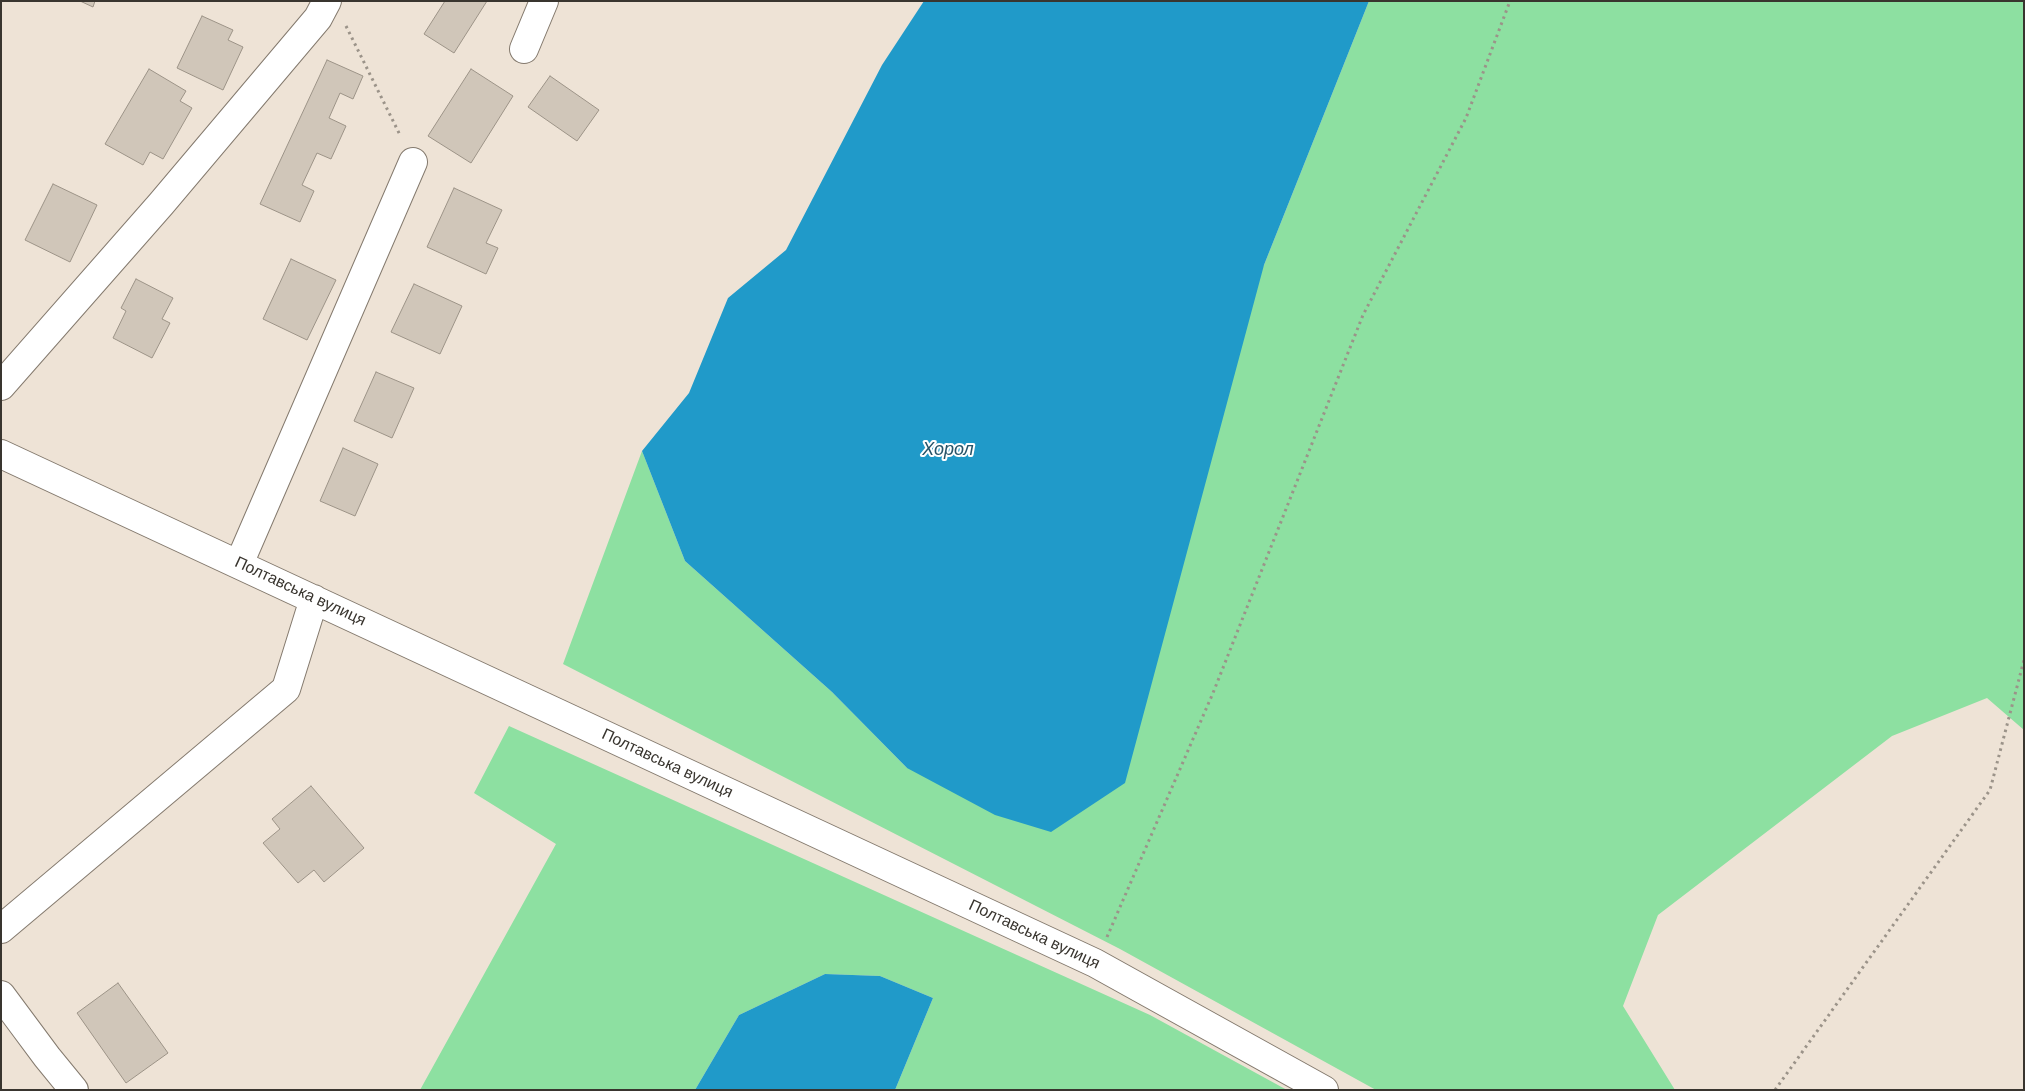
<!DOCTYPE html>
<meta charset="utf-8">
<style>
body{margin:0}
#map{position:relative;width:2025px;height:1091px;overflow:hidden;background:#eee3d6;font-family:"DM Sans",sans-serif}
canvas{display:block}
.frame{position:absolute;inset:0;border:2px solid #39352f;pointer-events:none}
</style>
<div id="map">
<canvas width="2025" height="1091"></canvas>
<div class="frame"></div>
</div>
<script>
const c = document.querySelector('canvas').getContext('2d');
c.lineJoin = 'round';
function paint(path, color) {
  c.fillStyle = color;
  c.fill(path, 'evenodd');
}
function poly(rows) {
  const path = new Path2D();
  for (const r of rows) {
    path.moveTo(r[0], r[1]);
    for (let i = 2; i < r.length; i += 2) path.lineTo(r[i], r[i + 1]);
  }
  return path;
}
function trace(path, color, width, dash) {
  c.strokeStyle = color;
  c.lineWidth = width;
  c.lineCap = dash ? 'butt' : 'round';
  c.setLineDash(dash || []);
  c.stroke(path);
}
function drawText(font, color, halo, rows, align = 'center') {
  c.font = font + ' "DM Sans",sans-serif';
  c.lineWidth = 4;
  c.setLineDash([]);
  c.textBaseline = 'middle';
  c.strokeStyle = halo;
  c.fillStyle = color;
  for (const [text, x, y, turn = 0] of rows) {
    c.save();
    c.translate(x, y);
    c.rotate((+turn || 0) * Math.PI / 180);
    c.textAlign = isNaN(turn) ? turn : align;
    if (halo) c.strokeText(text, 0, 0);
    c.fillText(text, 0, 0);
    c.restore();
  }
}
const green = poly([
 [1369,1,2024,1,2024,730,1987,698,1892,736,1658,915,1623,1006,1675,1090,1376,1090,1120,949,563,664,642,451,685,561,832,692,907,768,1264,265],
 [509,726,1150,1015,1287,1090,895,1090,933,998,880,976,825,974,739,1015,695,1090,420,1090,556,844,474,793]
]);
const water = poly([
 [924,1,1369,1,1264,265,1125,783,1051,832,995,815,907,768,832,692,685,561,642,451,689,393,728,298,786,250,882,65],
 [825,974,880,976,933,998,895,1090,695,1090,739,1015]
]);
const building = poly([
 [80,1,95,1,93,7,80,1],
 [445,1,487,1,454,53,424,34,445,1],
 [202,16,233,30,228,40,243,47,223,90,177,68,202,16],
 [327,60,363,76,353,99,340,93,329,118,346,126,331,159,317,153,302,185,314,191,300,222,260,204,327,60],
 [149,69,186,91,180,101,192,108,163,159,150,152,143,165,105,144,149,69],
 [471,69,513,96,471,163,428,136,471,69],
 [550,76,599,110,577,141,528,107,550,76],
 [53,184,97,205,70,262,25,240,53,184],
 [454,188,502,210,486,243,498,248,486,274,427,247,454,188],
 [291,259,336,280,307,340,263,319,291,259],
 [136,279,173,298,162,319,170,323,152,358,113,338,126,311,121,308,136,279],
 [414,284,462,306,440,354,391,332,414,284],
 [376,372,414,388,392,438,354,421,376,372],
 [343,448,378,464,355,516,320,501,343,448],
 [311,786,364,848,324,882,314,870,298,883,263,843,280,829,272,819,311,786],
 [118,983,168,1053,126,1083,77,1013,118,983]
]);
const path = poly([
 [346,26,400,135],
 [1107,937,1213,693,1363,315,1466,118,1510,1],
 [1775,1090,1990,790,2024,660]
]);
const minor = poly([
 [524,49,544,1],
 [1,386,161,204,318,18,327,1],
 [1,454,1095,963,1324,1090],
 [239,564,413,162],
 [1,929,286,689,314,599],
 [1,995,47,1057,74,1090]
]);
const streetNames = [
 ["Полтавська вулиця",300,592,25],
 ["Полтавська вулиця",667,764,25],
 ["Полтавська вулиця",1034,935,25]
];
const waterNames = [
 ["Хорол",948,450]
];
paint(green, '#8de0a1');
paint(water, '#209ac9');
paint(building, '#d0c6b9');
trace(building, '#9c9387', 1);
trace(minor, '#847a6e', 30);
trace(path, '#9b9389', 3, [2.5, 4]);
trace(minor, '#fff', 28);
drawText('16px', '#39352f', '#fff', streetNames);
drawText('italic 18px', '#275469', '#fff', waterNames);
</script>
